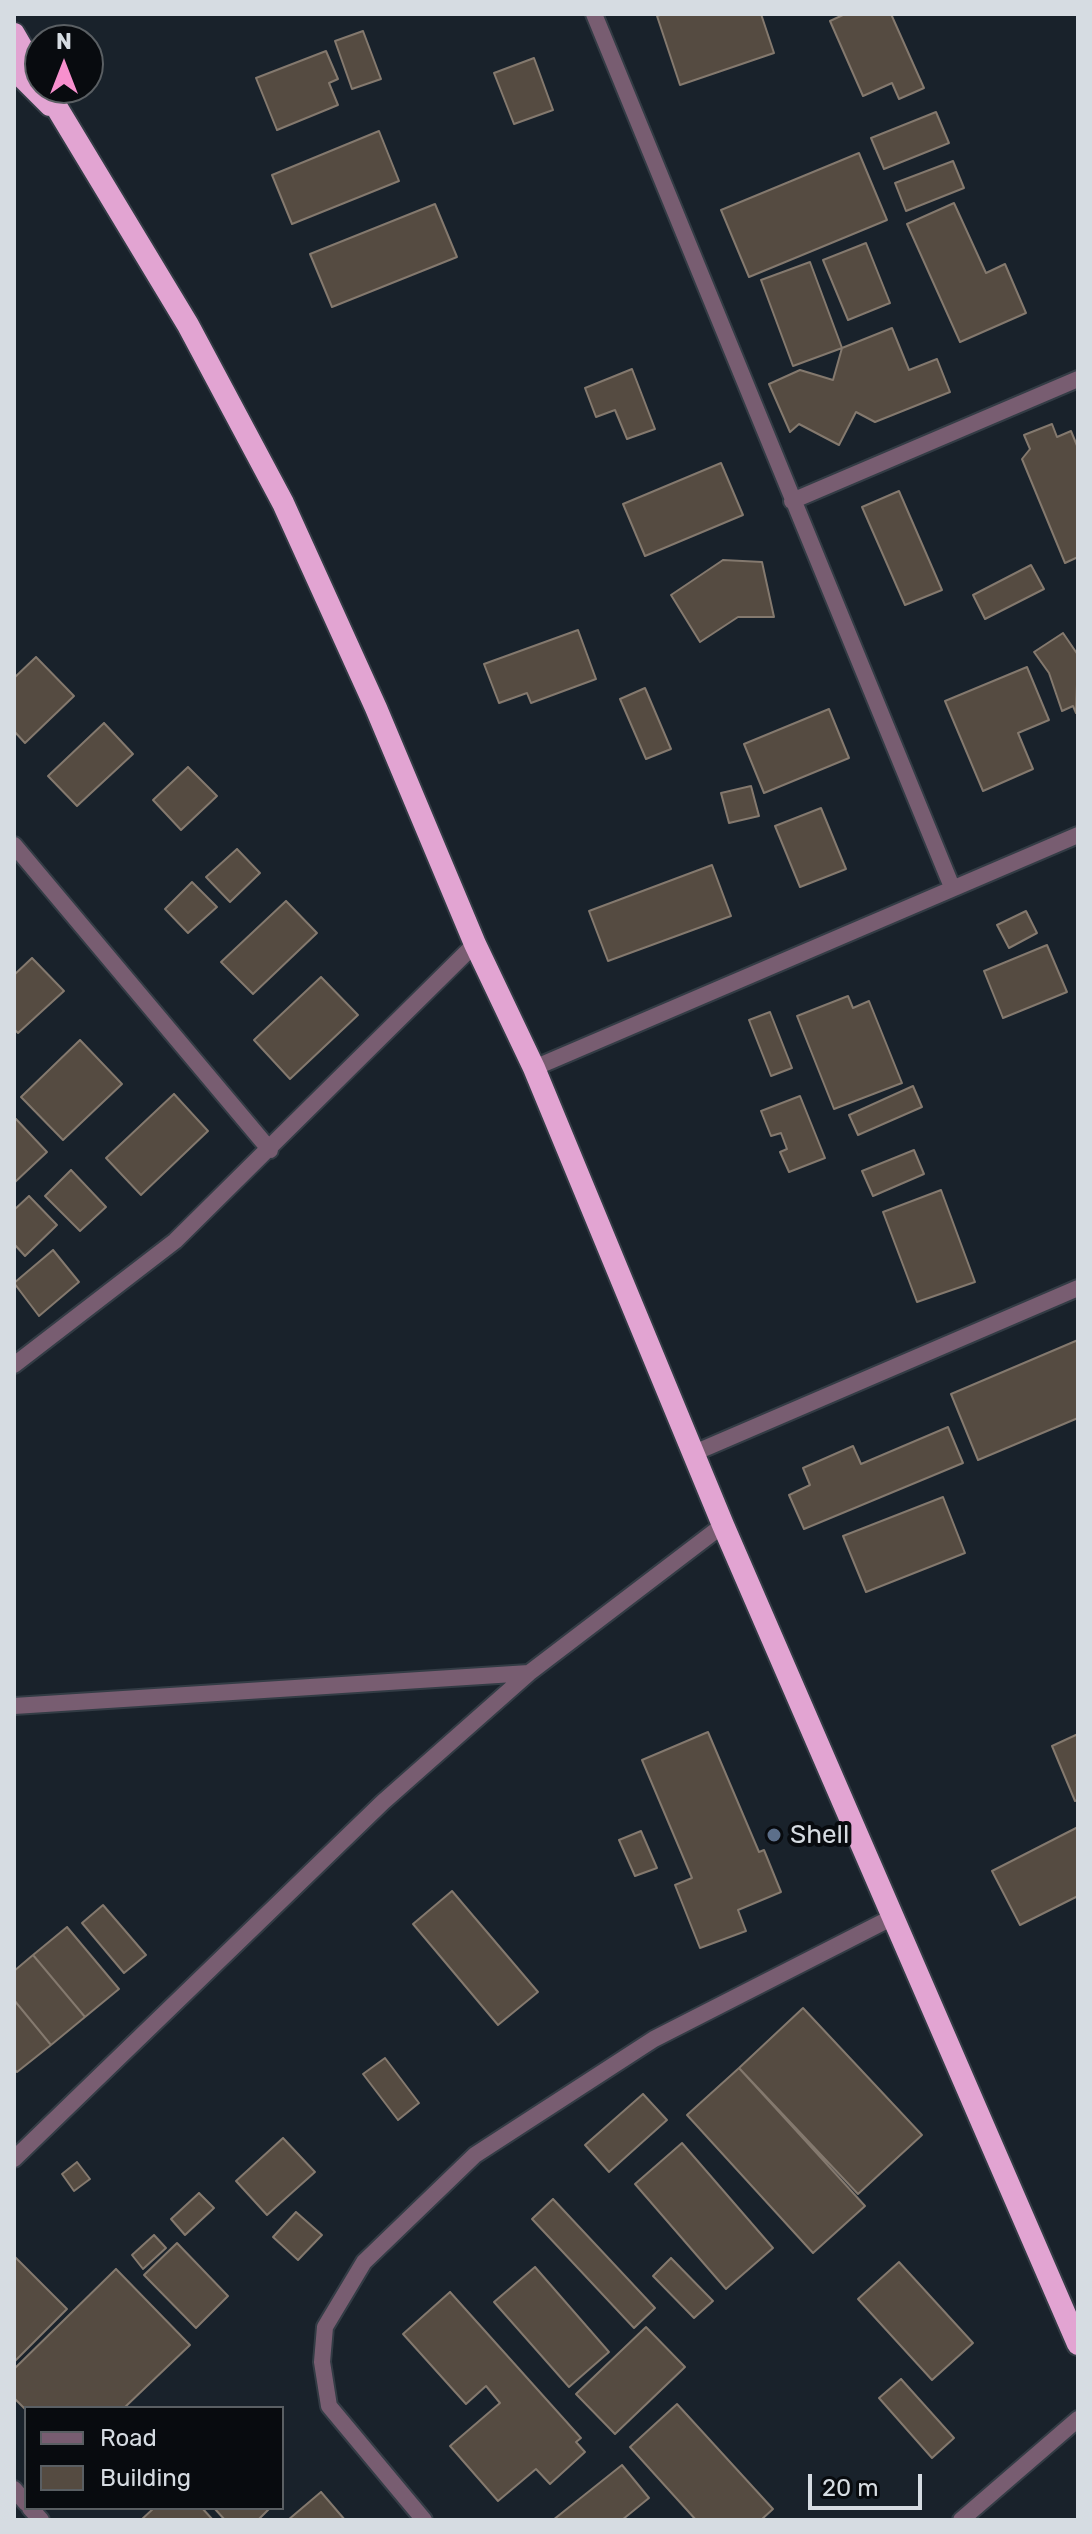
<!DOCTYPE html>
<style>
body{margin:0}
#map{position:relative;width:1092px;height:2534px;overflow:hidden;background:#19222b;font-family:Rubik,sans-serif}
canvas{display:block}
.frame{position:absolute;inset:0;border:16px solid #d6dce2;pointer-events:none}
.legend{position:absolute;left:24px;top:2406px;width:260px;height:104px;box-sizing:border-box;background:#080b0f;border:2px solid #5a5f63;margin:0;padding:10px 14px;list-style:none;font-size:24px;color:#d6dce2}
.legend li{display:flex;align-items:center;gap:16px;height:40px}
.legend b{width:40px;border:2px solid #5a5f63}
.north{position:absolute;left:24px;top:24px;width:80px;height:80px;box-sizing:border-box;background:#080b0f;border:2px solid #5a5f63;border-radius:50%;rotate:0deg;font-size:22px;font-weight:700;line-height:32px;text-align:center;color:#d6dce2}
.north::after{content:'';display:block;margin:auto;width:28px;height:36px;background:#f790ce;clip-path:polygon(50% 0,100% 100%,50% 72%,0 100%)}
.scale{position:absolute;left:808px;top:2474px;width:114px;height:36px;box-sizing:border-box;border:4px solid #d6dce2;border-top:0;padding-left:10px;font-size:24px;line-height:28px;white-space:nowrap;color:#d6dce2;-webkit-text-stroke:6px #080b0f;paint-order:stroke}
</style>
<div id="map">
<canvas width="1092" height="2534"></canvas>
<div class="frame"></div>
<ul class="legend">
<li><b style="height:10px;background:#785d71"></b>Road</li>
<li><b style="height:22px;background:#554b41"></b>Building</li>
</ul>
<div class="north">N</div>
<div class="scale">20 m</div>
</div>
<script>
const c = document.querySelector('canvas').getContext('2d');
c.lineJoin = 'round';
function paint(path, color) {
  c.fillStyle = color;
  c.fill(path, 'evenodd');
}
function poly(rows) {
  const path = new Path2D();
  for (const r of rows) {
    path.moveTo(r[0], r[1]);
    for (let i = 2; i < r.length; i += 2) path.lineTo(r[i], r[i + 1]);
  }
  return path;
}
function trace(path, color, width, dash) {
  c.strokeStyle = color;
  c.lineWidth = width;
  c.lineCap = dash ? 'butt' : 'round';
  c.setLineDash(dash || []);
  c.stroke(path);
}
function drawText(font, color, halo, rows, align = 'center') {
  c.font = font + ' Rubik,sans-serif';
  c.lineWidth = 8;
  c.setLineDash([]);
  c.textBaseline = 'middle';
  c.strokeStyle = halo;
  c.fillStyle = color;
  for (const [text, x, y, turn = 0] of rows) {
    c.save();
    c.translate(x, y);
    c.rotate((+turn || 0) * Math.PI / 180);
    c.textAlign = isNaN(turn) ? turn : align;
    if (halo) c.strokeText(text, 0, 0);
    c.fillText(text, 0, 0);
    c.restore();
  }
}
const building = poly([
 [663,14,761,14,774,53,680,85,657,16,663,14],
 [845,14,891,14,924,88,899,99,892,83,863,96,830,21,845,14],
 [363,31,381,79,352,89,335,41,363,31],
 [326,51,338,79,329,83,338,105,277,130,256,78,326,51],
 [534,58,553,110,514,124,494,73,534,58],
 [936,112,949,143,884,169,871,138,936,112],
 [379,131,399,181,292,224,272,175,379,131],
 [859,153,887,220,749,277,721,210,859,153],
 [953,161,964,188,906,211,895,183,953,161],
 [954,203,986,273,1005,264,1026,313,960,342,907,224,954,203],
 [435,204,457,257,332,307,310,254,435,204],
 [866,243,890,303,848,320,823,260,866,243],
 [810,262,842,348,793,366,761,280,810,262],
 [892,328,909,370,937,359,950,392,875,422,856,412,839,445,799,424,790,432,769,384,800,370,833,380,842,348,892,328],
 [632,369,655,429,627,439,615,410,596,417,585,388,632,369],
 [1052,424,1057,437,1071,431,1078,448,1078,557,1065,563,1022,459,1030,449,1024,435,1052,424],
 [721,463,743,515,645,556,623,504,721,463],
 [899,491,942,590,905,605,862,507,899,491],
 [723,560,762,562,774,617,738,617,700,642,671,595,723,560],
 [1031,565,1044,589,985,619,973,595,1031,565],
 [578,630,596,679,531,703,527,693,499,703,484,664,578,630],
 [1063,633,1078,655,1076,713,1073,706,1062,711,1049,673,1034,652,1063,633],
 [36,657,74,696,25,743,14,731,14,678,36,657],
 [1027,667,1049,720,1018,733,1033,769,983,791,945,701,1027,667],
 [645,688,671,749,646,759,620,699,645,688],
 [829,709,849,758,764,793,744,744,829,709],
 [104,723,133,754,77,806,48,776,104,723],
 [188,767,217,796,181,830,153,800,188,767],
 [751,786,759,816,729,823,721,793,751,786],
 [821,808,846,869,800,887,775,826,821,808],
 [237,849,260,873,230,902,206,877,237,849],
 [712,865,731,916,608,961,589,911,712,865],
 [192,882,217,907,188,933,165,909,192,882],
 [286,901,317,933,253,994,221,962,286,901],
 [1026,911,1037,933,1009,948,997,925,1026,911],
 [1047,945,1067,992,1003,1018,984,971,1047,945],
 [32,958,64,991,18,1033,14,1029,14,975,32,958],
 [321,977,358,1015,290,1079,254,1040,321,977],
 [848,996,853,1008,869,1001,902,1083,834,1109,797,1016,848,996],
 [770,1012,792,1068,771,1076,749,1020,770,1012],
 [80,1040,122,1084,63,1140,21,1097,80,1040],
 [913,1086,922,1107,858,1135,849,1115,913,1086],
 [174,1094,208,1131,141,1195,106,1158,174,1094],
 [800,1096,825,1158,789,1172,780,1152,787,1149,781,1133,771,1136,761,1111,800,1096],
 [16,1119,47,1152,14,1183,14,1121,16,1119],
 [914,1150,924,1174,873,1196,862,1171,914,1150],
 [71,1170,106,1207,80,1231,45,1196,71,1170],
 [941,1190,975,1282,917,1302,883,1212,941,1190],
 [29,1196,57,1225,25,1256,14,1244,14,1210,29,1196],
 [53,1250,79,1282,39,1316,14,1283,53,1250],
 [1078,1340,1078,1418,978,1460,951,1394,1078,1340],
 [948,1427,963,1463,804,1529,789,1495,810,1485,803,1468,853,1446,861,1464,948,1427],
 [943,1497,965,1553,866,1592,843,1536,943,1497],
 [708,1732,759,1852,764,1850,781,1892,738,1910,746,1931,700,1948,675,1885,692,1878,642,1760,708,1732],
 [1078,1734,1078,1800,1075,1801,1052,1746,1078,1734],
 [1078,1827,1078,1896,1020,1925,992,1871,1078,1827],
 [641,1831,657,1868,635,1876,619,1840,641,1831],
 [452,1891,538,1992,498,2025,413,1924,452,1891],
 [103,1905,146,1955,124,1973,82,1923,103,1905],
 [67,1927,119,1989,85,2017,33,1955,67,1927],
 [33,1955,85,2017,51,2045,14,2000,14,1971,33,1955],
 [14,2000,51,2045,17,2072,14,2069,14,2000],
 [803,2008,922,2135,858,2194,739,2068,803,2008],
 [385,2058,419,2103,398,2120,363,2074,385,2058],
 [739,2068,865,2206,813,2253,687,2115,739,2068],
 [643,2094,667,2120,609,2172,585,2145,643,2094],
 [283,2138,315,2172,267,2215,236,2181,283,2138],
 [682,2143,773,2248,726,2289,635,2184,682,2143],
 [77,2162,90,2179,74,2191,62,2174,77,2162],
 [199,2193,214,2208,185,2235,171,2219,199,2193],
 [553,2199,655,2308,634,2328,532,2219,553,2199],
 [296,2212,322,2235,298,2260,273,2237,296,2212],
 [154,2235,166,2248,143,2269,132,2255,154,2235],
 [177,2243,228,2296,196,2328,144,2275,177,2243],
 [14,2256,67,2309,14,2362,14,2256],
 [671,2258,713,2301,694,2318,653,2276,671,2258],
 [899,2262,973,2343,932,2380,858,2299,899,2262],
 [535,2267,609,2352,569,2387,494,2302,535,2267],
 [116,2269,190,2345,124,2408,26,2410,14,2398,14,2369,116,2269],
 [450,2292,581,2438,576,2442,585,2452,550,2484,536,2469,498,2501,450,2446,500,2403,486,2386,466,2404,403,2334,450,2292],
 [646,2327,685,2367,615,2434,576,2394,646,2327],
 [901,2379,954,2438,932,2458,879,2398,901,2379],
 [677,2404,773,2509,761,2520,696,2520,630,2447,677,2404],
 [622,2465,649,2498,622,2520,553,2520,622,2465],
 [321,2492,345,2520,288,2520,321,2492],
 [154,2508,202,2508,213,2520,141,2520,154,2508],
 [214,2508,268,2508,269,2509,258,2520,225,2520,214,2508]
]);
const minor = poly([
 [594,14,952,887],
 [792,501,1078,379],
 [14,845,270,1150],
 [534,1068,1078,835],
 [14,1365,175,1241,475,944],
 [694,1453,1078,1288],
 [14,1706,529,1673],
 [14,2159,383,1802,529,1673,723,1525],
 [14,2489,26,2503],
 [30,2508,41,2520],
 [424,2520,329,2406,322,2362,325,2327,364,2262,475,2155,654,2039,891,1918],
 [961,2520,1078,2419]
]);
const trunk = poly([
 [14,34,40,79],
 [14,69,50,105],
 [45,88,188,325,283,503,376,708,475,944,534,1068,723,1525,1078,2344]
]);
const markers = [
 [774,1835,8,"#5c6f8a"]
];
const poiNames = [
 ["Shell",790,1835]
];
paint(building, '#554b41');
trace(building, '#84796e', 2);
trace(minor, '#333c45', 20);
trace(trunk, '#333c45', 26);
trace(minor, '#785d71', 16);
trace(trunk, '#e2a4d2', 22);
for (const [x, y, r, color] of markers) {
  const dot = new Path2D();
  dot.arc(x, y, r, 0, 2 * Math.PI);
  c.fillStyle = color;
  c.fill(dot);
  trace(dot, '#080b0f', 3);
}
drawText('26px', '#d6dce2', '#080b0f', poiNames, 'left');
</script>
